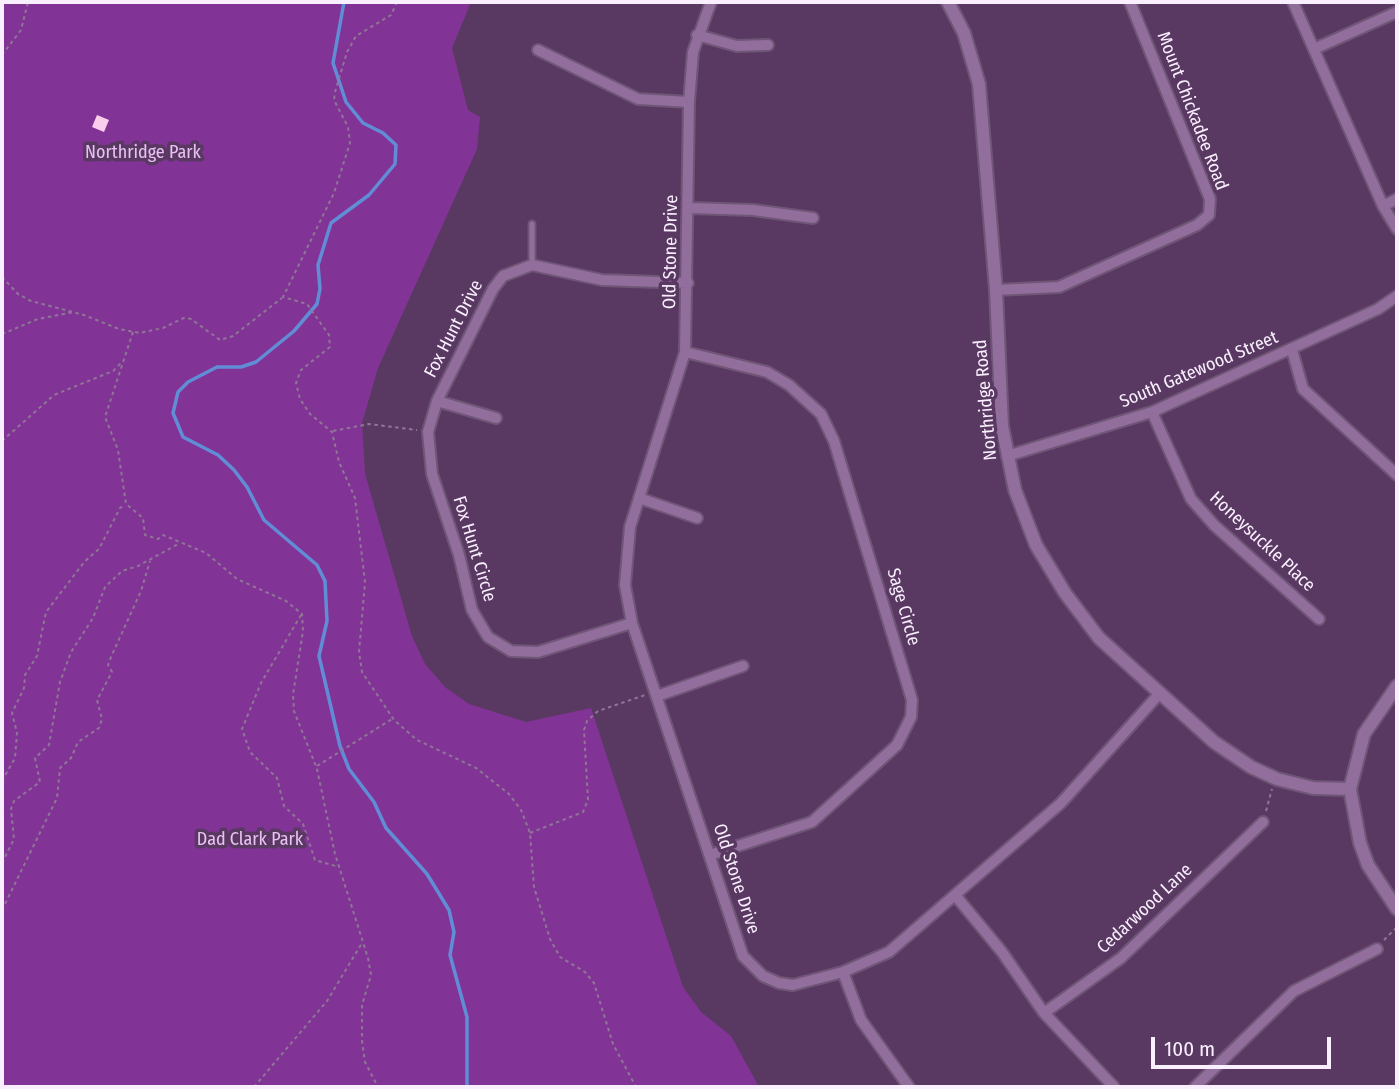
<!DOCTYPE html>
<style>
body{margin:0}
#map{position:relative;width:1399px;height:1089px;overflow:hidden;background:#593962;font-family:"Fira Sans Condensed",sans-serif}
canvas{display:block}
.frame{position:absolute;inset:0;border:4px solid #faeffe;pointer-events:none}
.scale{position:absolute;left:1151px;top:1037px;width:180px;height:32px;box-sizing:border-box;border:4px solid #faeffe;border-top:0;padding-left:9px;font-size:21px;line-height:24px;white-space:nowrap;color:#faeffe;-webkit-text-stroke:5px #593962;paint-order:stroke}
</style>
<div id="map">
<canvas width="1399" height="1089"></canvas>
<div class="frame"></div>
<div class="scale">100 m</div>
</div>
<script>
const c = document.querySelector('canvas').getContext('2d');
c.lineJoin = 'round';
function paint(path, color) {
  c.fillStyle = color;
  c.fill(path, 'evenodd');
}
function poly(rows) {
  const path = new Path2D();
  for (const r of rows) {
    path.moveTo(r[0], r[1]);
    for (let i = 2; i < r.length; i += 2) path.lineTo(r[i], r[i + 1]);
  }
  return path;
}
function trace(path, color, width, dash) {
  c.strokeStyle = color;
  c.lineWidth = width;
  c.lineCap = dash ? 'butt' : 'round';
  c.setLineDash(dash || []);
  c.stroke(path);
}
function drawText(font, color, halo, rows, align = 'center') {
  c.font = font + ' "Fira Sans Condensed",sans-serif';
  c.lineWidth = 7;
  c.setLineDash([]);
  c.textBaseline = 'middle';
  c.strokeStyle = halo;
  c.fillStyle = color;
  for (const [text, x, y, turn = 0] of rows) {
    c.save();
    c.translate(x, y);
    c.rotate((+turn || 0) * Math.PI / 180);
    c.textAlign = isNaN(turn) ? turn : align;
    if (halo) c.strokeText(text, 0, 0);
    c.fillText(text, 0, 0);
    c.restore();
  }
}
const green = poly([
 [2,2,471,2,452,48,468,110,480,117,477,149,378,368,362,423,365,474,412,636,425,664,445,687,469,704,526,722,591,708,683,987,701,1012,731,1036,759,1087,2,1087]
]);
const stream = poly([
 [344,2,333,63,346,102,363,123,383,133,396,145,395,164,369,195,331,223,318,265,320,289,317,304,294,331,256,362,241,367,217,367,188,382,178,392,173,413,183,437,218,455,234,470,247,487,264,520,317,565,325,581,327,621,319,656,340,746,349,769,374,802,386,828,427,874,449,910,454,932,450,955,467,1017,467,1087]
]);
const building = poly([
 [97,115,109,120,104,132,92,127]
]);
const path = poly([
 [397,2,391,15,356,36,347,52,335,92,334,100,348,127,350,143,334,193,283,297,307,304,329,335,330,347,301,370,296,383,300,399,310,414,332,432,339,462,355,498,365,582,359,652,362,672,394,720,417,740,476,768,509,794,521,810,530,833,534,887,550,939,560,957,585,972,594,983,613,1044,636,1087],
 [2,55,21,30,28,2],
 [2,277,18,294,31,301,84,315,119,329,140,333,163,328,184,318,191,319,220,340,233,336,282,298],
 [133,332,105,417,118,450,126,504,143,518,145,535,158,539,163,535,206,553,237,579,286,601,302,614,303,631,293,695,294,711,317,769,335,854,368,958,371,975,362,1005,362,1041,365,1062,378,1087],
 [2,334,38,319,74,312],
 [333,431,369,424,417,430],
 [2,441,54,395,113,371,121,363],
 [301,615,261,683,242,729,250,752,277,778,284,806,303,824,315,860,339,867],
 [317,766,392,719],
 [2,781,15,758,17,733,12,713,24,688,25,675,37,656,46,612,85,561,99,549,120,508,125,505],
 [1266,811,1272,789],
 [530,833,583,812,588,800,584,730,587,721,598,711,645,695],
 [2,863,14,839,11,809,14,801,40,782,35,758,49,745,60,682,71,652,93,618,105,587,122,571,138,566,180,543],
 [2,910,57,798,60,768,71,758,78,742,99,728,102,719,97,700,112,672,108,665,111,657,141,591,150,561],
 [1384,940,1397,927],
 [254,1087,327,1001,362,943]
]);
const service = poly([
 [532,224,532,265]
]);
const minor = poly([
 [711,2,693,52,689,102,685,352,630,527,625,585,632,623,743,956,763,976,779,983,793,985,843,972,889,952,1061,803,1160,693],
 [1293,2,1383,206,1397,229],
 [697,35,737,46,768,45],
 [1314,49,1397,12],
 [538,50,638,99,689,102],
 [1383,206,1397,199],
 [690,208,753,210,813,218],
 [996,290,1059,287,1197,225,1209,215,1210,199,1130,2],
 [1292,350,1303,389,1397,475],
 [685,352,767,372,789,385,821,414,834,441,912,700,911,717,897,745,812,822,710,855],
 [437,401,496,418],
 [1152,412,1191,499,1214,525,1319,619],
 [1007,456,1152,412,1378,309,1397,296],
 [639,498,697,518],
 [632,623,538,652,511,651,488,637,472,610,459,555,432,474,428,432,437,401,493,289,503,276,532,265,602,280,688,283],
 [657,696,743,666],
 [955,895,1002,952,1044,1013,1114,1087],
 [843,972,861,1020,909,1087],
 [1044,1013,1121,958,1263,822],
 [1195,1087,1294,991,1377,949]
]);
const tertiary = poly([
 [948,2,964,33,979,84,996,290,1002,426,1015,490,1036,545,1065,593,1099,638,1214,742,1251,767,1277,779,1313,788,1350,789],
 [1397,686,1364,734,1350,789,1360,843,1368,865,1397,909]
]);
const streetNames = [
 ["Mount Chickadee Road",1192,111,69],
 ["Old Stone Drive",671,252,-89],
 ["Fox Hunt Drive",454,329,-63],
 ["South Gatewood Street",1199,370,-23],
 ["Northridge Road",986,400,-95],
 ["Honeysuckle Place",1262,542,43],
 ["Fox Hunt Circle",474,549,73],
 ["Sage Circle",903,607,74],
 ["Old Stone Drive",736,879,72],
 ["Cedarwood Lane",1145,909,-43]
];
const parkNames = [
 ["Northridge Park",143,153],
 ["Dad Clark Park",250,840]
];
paint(green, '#823496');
trace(stream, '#618dd6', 3.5);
paint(building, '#fbceec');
trace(service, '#6f5576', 9);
trace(minor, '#6f5576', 14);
trace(tertiary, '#6f5576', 16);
trace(path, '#8f7696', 2, [3.5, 3.5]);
trace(service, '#916e9b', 5);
trace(minor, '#916e9b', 10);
trace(tertiary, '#916e9b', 12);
drawText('18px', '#faeffe', '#593962', streetNames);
drawText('18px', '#e8c2f3', '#593962', parkNames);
</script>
